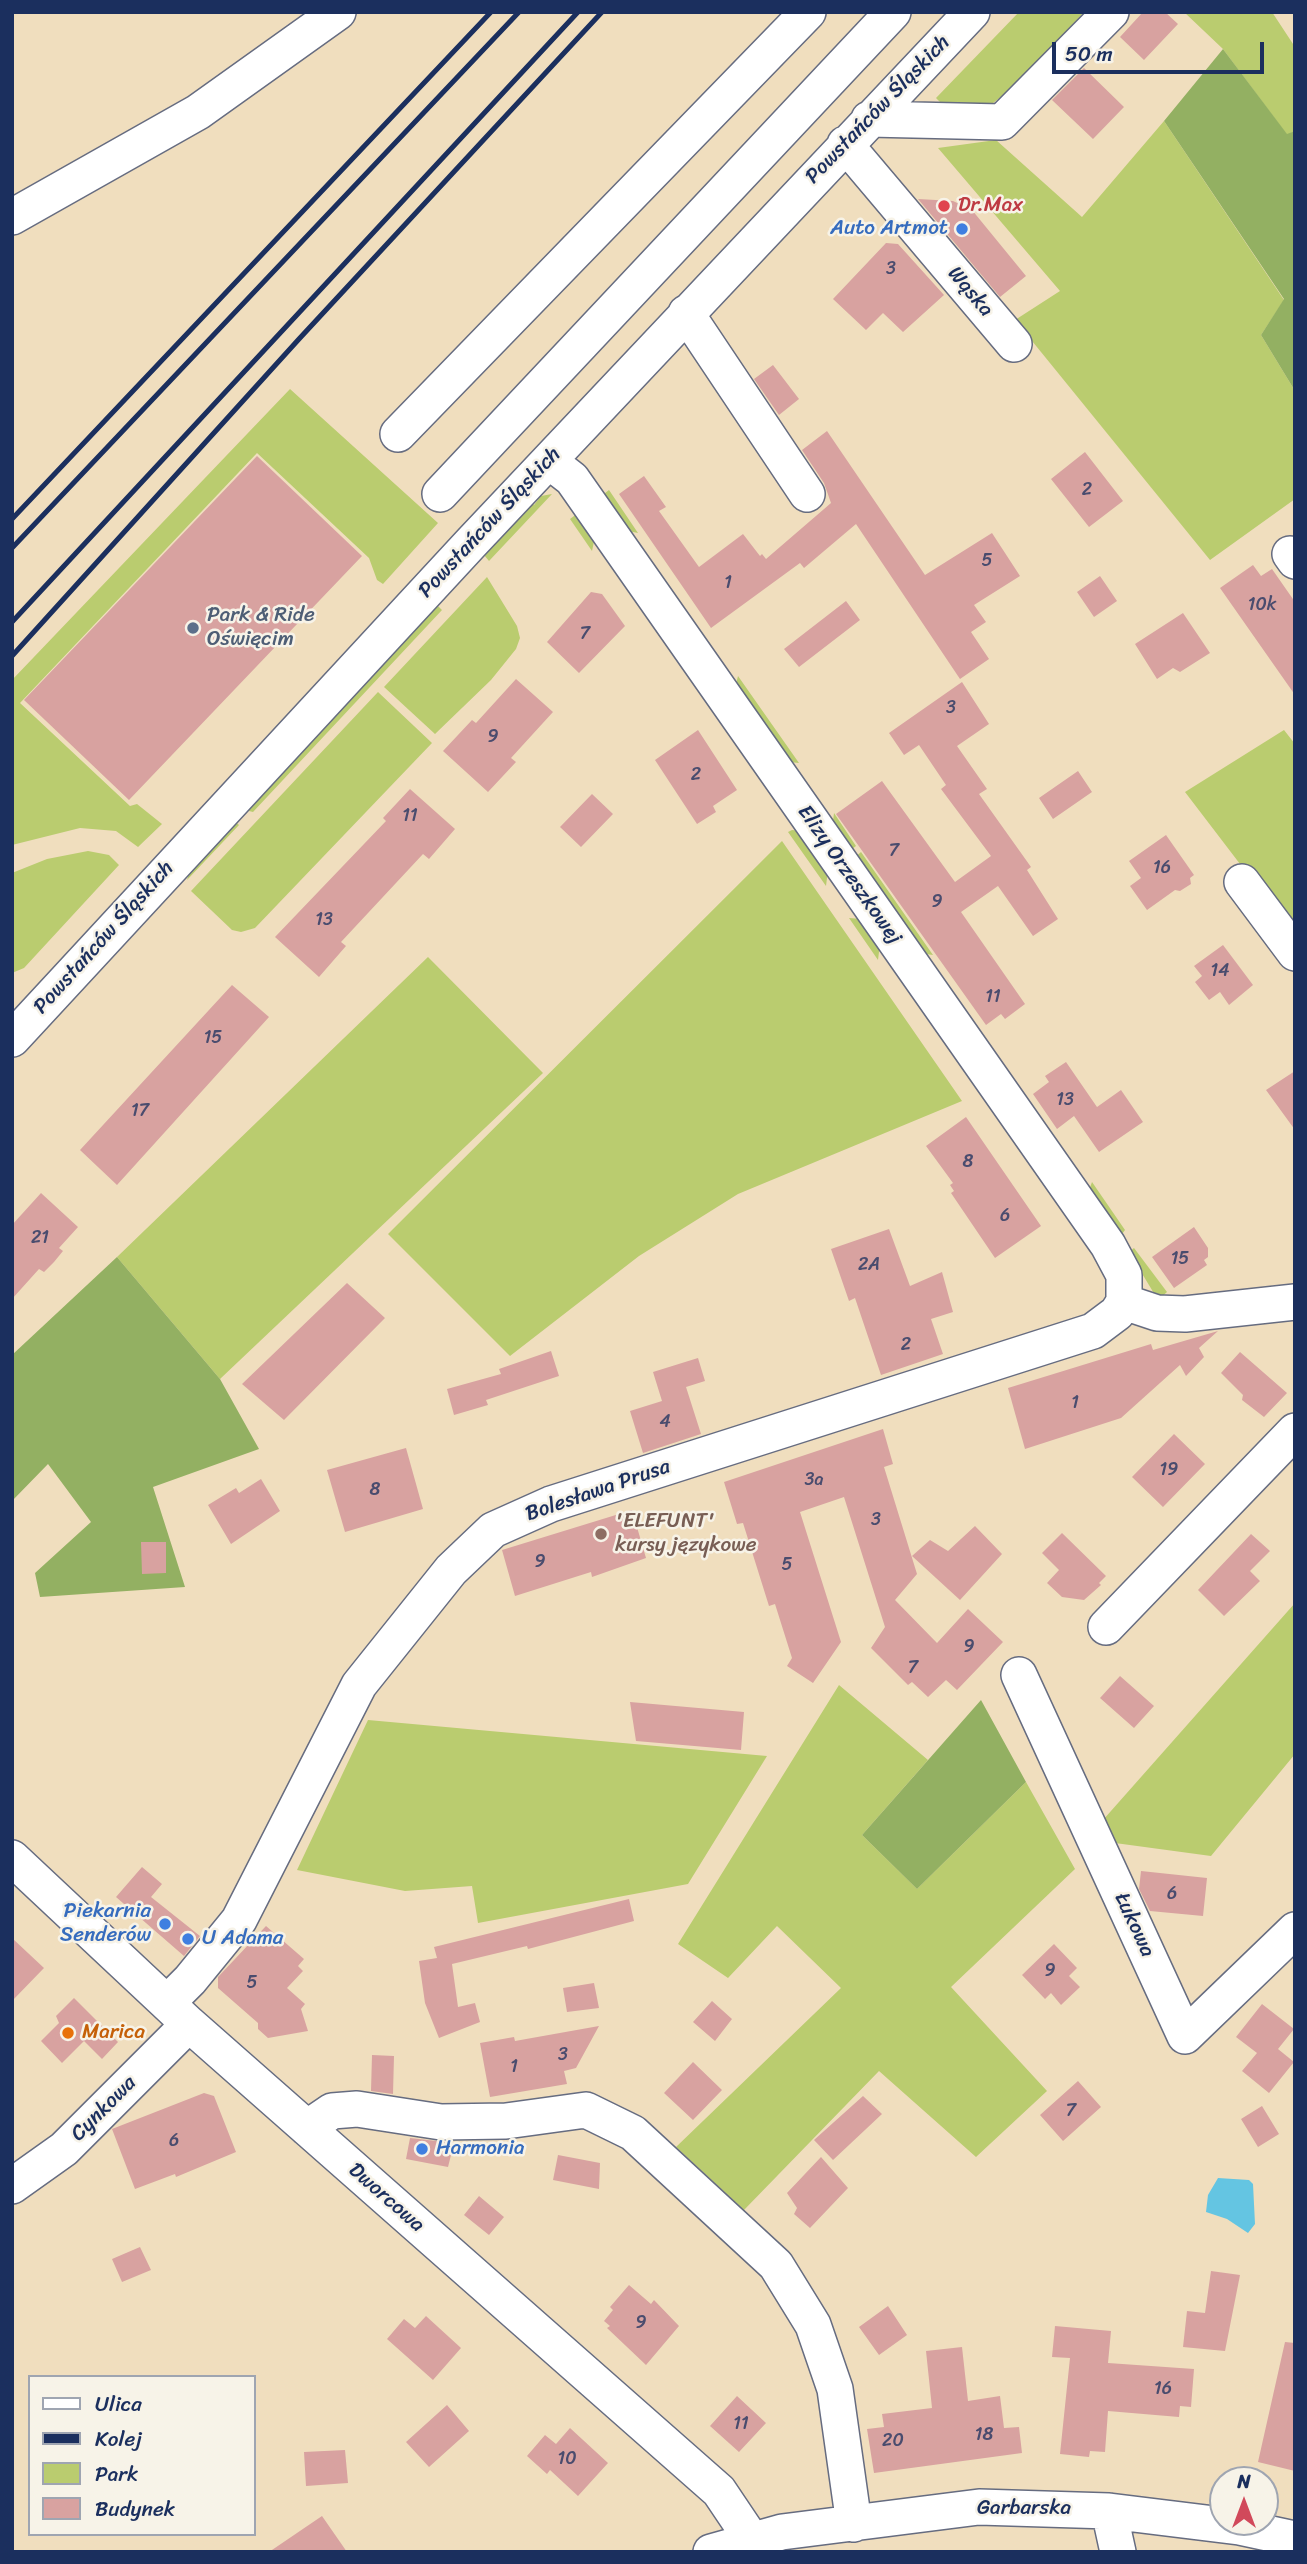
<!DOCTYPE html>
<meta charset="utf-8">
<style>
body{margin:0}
#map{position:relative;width:1307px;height:2564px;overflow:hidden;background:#f0debe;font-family:Sriracha,sans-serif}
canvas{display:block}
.frame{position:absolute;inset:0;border:14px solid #1b2f5e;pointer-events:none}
.legend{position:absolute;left:28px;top:2375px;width:228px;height:161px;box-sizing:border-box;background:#f7f3e8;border:2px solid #9fa5b1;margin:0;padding:9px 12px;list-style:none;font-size:21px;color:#1b2f5e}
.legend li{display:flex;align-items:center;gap:14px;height:35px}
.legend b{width:35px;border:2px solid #9fa5b1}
.north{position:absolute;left:1209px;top:2466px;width:70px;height:70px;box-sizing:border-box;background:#f7f3e8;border:2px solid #9fa5b1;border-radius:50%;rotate:0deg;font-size:19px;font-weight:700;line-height:28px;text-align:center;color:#1b2f5e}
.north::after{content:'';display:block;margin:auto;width:24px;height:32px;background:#d1495b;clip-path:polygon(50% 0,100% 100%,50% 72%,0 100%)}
.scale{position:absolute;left:1052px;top:42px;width:212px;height:32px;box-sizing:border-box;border:4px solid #1b2f5e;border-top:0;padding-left:9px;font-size:21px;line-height:24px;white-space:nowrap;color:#1b2f5e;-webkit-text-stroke:5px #f7f3e8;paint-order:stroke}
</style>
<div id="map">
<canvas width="1307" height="2564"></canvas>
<div class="frame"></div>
<ul class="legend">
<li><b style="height:9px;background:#fff"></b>Ulica</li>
<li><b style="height:9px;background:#1b2f5e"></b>Kolej</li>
<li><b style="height:19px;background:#bacc6f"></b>Park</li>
<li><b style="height:19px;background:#d8a2a0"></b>Budynek</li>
</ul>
<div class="north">N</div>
<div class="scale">50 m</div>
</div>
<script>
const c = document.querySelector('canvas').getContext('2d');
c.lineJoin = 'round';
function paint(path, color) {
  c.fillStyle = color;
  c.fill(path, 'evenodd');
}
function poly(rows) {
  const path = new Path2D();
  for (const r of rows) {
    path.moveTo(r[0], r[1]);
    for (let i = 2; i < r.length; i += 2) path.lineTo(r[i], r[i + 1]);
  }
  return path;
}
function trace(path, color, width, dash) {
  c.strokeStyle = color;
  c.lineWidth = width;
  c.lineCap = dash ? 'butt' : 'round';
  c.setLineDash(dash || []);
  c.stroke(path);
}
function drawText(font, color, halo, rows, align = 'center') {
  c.font = font + ' Sriracha,sans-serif';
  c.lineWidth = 5;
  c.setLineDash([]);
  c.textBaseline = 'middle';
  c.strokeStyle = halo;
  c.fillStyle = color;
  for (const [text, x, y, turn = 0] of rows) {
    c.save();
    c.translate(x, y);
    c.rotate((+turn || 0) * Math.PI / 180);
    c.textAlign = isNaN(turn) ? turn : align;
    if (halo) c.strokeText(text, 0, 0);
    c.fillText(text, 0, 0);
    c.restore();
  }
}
const green = poly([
 [1019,12,1084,12,1021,81,988,107,948,110,936,98],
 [1184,12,1272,12,1295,47,1295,131,1287,135,1223,49],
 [1164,121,1284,300,1261,335,1295,391,1295,499,1210,560,1015,320,1060,291,938,148,996,140,1082,217],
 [290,389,438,523,383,584,377,580,369,558,257,453,20,703,130,806,137,804,162,824,138,847,116,831,80,828,12,845,12,680],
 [609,490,638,533,623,530,600,497],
 [552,494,489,561,484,555,532,503,534,505,541,496],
 [578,513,595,537,592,551,570,519],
 [487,577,517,626,520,638,516,649,491,680,435,734,384,687],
 [437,605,442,610,253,812,249,811,246,806],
 [738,676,799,763,789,762,736,684],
 [378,692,432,743,255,928,241,932,232,930,191,891],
 [1284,730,1295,744,1295,936,1185,792],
 [834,813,856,846,848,852,832,829],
 [234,820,239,825,187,880,192,864],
 [792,830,801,831,828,870,826,886,788,832],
 [782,841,962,1101,738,1194,639,1256,510,1356,388,1234],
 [88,851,109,855,119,865,24,968,12,973,12,873,47,859],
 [861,852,933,955,919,953,853,859],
 [849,918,862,919,880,944,878,960],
 [428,957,543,1073,220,1379,117,1257],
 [1092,1182,1125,1230,1119,1238,1088,1193],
 [1134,1248,1167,1292,1158,1300,1129,1252],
 [1295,1603,1295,1754,1211,1856,1115,1843,1103,1820],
 [839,1685,928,1760,862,1835,917,1889,1026,1782,1075,1869,951,1987,1047,2091,976,2157,879,2071,744,2210,676,2147,841,1988,777,1926,728,1978,678,1944],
 [368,1720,767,1756,688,1884,478,1923,472,1886,405,1891,297,1870]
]);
const forest = poly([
 [1223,49,1287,134,1295,131,1295,391,1261,335,1284,299,1164,121],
 [117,1257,220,1379,259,1449,153,1487,185,1587,40,1597,35,1573,91,1522,48,1464,12,1501,12,1355],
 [981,1700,1026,1782,917,1889,862,1835]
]);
const water = poly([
 [1218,2178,1249,2180,1253,2184,1255,2224,1248,2233,1227,2219,1206,2212,1208,2195]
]);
const building = poly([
 [1143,12,1165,12,1178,24,1144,60,1120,37],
 [1084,68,1124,107,1093,139,1052,100],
 [918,199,953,201,972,210,1026,276,1000,297],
 [886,243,898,244,944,295,903,332,883,313,866,330,833,299],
 [773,365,799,399,779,415,754,379],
 [827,431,925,575,992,533,1020,576,974,605,986,622,971,632,989,659,960,679,856,524,804,568,800,563,711,628,619,494,644,476,666,507,659,511,699,567,743,534,760,556,762,554,766,559,831,503,824,483,802,450],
 [1085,452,1123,501,1089,527,1051,479],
 [257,456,362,556,129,800,24,700],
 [1253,565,1261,576,1272,569,1295,602,1295,695,1220,588],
 [1100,576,1117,601,1094,617,1077,592],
 [591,592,602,594,625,626,579,673,547,642],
 [846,601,860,620,799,667,784,649],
 [1183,613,1210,653,1180,672,1173,668,1157,679,1135,644],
 [516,679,553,712,511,758,516,762,488,792,443,751,472,720,476,723],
 [962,682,989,724,957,746,987,789,979,794,1031,867,1027,870,1058,919,1033,936,998,886,961,912,1025,1004,1005,1019,1001,1014,986,1025,836,814,882,781,955,882,991,856,941,789,946,785,919,745,904,755,889,733],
 [698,730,737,790,713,806,716,812,697,824,655,760],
 [1078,771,1092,792,1053,819,1039,798],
 [410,789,455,829,429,859,423,854,341,942,346,946,319,977,275,937,386,821,383,818],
 [592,794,613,814,581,847,560,827],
 [1166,835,1194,875,1190,878,1191,884,1180,891,1175,890,1147,910,1130,886,1141,878,1129,861],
 [1223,945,1253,985,1229,1005,1220,992,1209,1000,1195,982,1202,976,1194,966],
 [232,985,269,1017,117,1185,80,1150],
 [1066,1062,1097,1107,1121,1090,1143,1122,1099,1152,1074,1116,1057,1129,1033,1094,1049,1082,1045,1076],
 [1295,1071,1295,1130,1266,1090],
 [966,1117,1041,1226,995,1258,951,1193,954,1191,950,1185,953,1183,926,1146],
 [41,1193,78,1227,59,1248,63,1251,54,1262,44,1272,39,1269,12,1299,12,1225],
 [1194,1227,1208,1248,1208,1257,1204,1260,1207,1265,1174,1288,1152,1257],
 [889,1229,910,1286,942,1272,953,1312,931,1319,943,1354,881,1375,855,1298,849,1301,831,1249],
 [347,1283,385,1318,284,1420,242,1384],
 [1218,1331,1199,1348,1204,1357,1186,1376,1180,1365,1121,1418,1025,1449,1008,1388,1151,1344,1153,1350],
 [551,1351,559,1376,486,1400,488,1405,454,1415,447,1389,501,1374,499,1369],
 [1240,1352,1287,1393,1264,1417,1242,1400,1243,1395,1221,1373],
 [698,1358,705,1381,686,1387,701,1434,643,1453,630,1411,662,1401,653,1372],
 [883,1429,893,1464,884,1467,917,1574,895,1600,937,1643,968,1609,1003,1642,957,1690,946,1680,928,1697,912,1682,908,1685,871,1648,885,1627,844,1497,800,1512,841,1642,813,1683,787,1666,792,1658,775,1604,769,1606,743,1523,737,1524,724,1482],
 [1174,1434,1205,1464,1163,1507,1132,1477],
 [406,1448,423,1509,345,1532,327,1470],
 [261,1479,280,1511,231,1544,208,1505,236,1488,239,1493],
 [632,1510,646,1558,592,1577,591,1572,515,1596,502,1550],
 [975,1526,1002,1554,960,1600,912,1556,930,1540,948,1551],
 [1062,1533,1106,1576,1099,1583,1101,1585,1084,1600,1062,1597,1047,1583,1059,1570,1042,1553],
 [1251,1534,1270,1551,1250,1571,1260,1581,1224,1616,1198,1590],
 [141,1542,166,1542,166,1573,142,1574],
 [1120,1676,1154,1706,1134,1728,1100,1698],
 [630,1702,744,1712,741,1750,636,1741],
 [142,1867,162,1884,151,1897,200,1936,184,1956,116,1897],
 [1141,1871,1207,1878,1203,1916,1150,1911,1139,1889],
 [629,1899,634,1921,528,1949,527,1946,452,1964,458,2007,475,2003,480,2022,439,2038,425,2003,419,1961,437,1958,434,1947],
 [266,1926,304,1959,298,1966,303,1971,287,1988,305,2004,301,2009,308,2031,268,2038,258,2029,258,2023,218,1988,218,1977],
 [12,1938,44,1968,12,2001],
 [1054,1944,1077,1968,1069,1976,1080,1987,1061,2005,1051,1993,1045,1999,1022,1975],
 [594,1983,599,2008,567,2012,563,1988],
 [74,1998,118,2042,102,2059,84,2041,62,2063,41,2041,59,2023,56,2016],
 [712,2001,732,2019,715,2041,693,2022],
 [1262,2004,1294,2029,1278,2049,1294,2062,1269,2093,1242,2071,1257,2053,1236,2037],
 [599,2026,576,2068,564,2071,567,2084,490,2097,480,2043,514,2037,515,2041],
 [372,2055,394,2056,393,2094,371,2091],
 [693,2062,722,2090,693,2120,664,2093],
 [1078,2081,1101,2107,1063,2141,1040,2115],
 [204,2093,214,2096,236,2152,176,2177,175,2174,135,2189,112,2129],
 [863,2096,882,2114,833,2160,814,2140],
 [1262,2106,1279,2134,1258,2147,1241,2119],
 [410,2138,454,2143,448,2167,406,2159],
 [558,2155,600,2163,599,2189,553,2180],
 [821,2157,848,2188,810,2228,794,2214,797,2208,787,2193],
 [479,2196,504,2217,489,2235,464,2215],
 [140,2247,151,2270,122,2282,112,2259],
 [1211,2271,1240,2275,1225,2351,1183,2347,1187,2311,1205,2313],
 [629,2285,651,2304,654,2300,679,2326,646,2365,607,2328,610,2326,604,2321,613,2310,610,2307],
 [888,2306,907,2335,879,2355,859,2327],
 [426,2316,461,2348,433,2380,387,2339,404,2319,415,2328],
 [1055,2326,1111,2331,1108,2363,1194,2369,1191,2407,1180,2406,1179,2417,1108,2411,1105,2452,1090,2451,1089,2457,1060,2454,1070,2358,1052,2357],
 [1285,2342,1295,2343,1295,2471,1258,2462],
 [962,2347,968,2401,1000,2396,1004,2428,1019,2427,1022,2453,874,2473,867,2429,884,2427,882,2414,932,2408,926,2351],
 [737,2396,766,2423,739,2452,710,2426],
 [447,2405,469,2431,429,2467,406,2442],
 [570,2428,608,2463,578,2496,550,2470,547,2474,527,2456,545,2435,556,2444],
 [345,2450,348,2483,306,2486,304,2452],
 [322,2516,347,2552,269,2552]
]);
const minor = poly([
 [869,119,1002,122,1111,12],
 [845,144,1014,344],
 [12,217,198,112,338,12],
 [686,313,807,494],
 [398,434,808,12],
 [440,494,893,12],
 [1290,554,1295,561],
 [1242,882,1295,953],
 [12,1039,471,543,972,12],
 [1124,1302,1157,1313,1185,1314,1295,1302],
 [1106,1627,1295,1431],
 [1019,1675,1185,2036,1295,1930],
 [12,1858,189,2024,719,2491,760,2552],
 [168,2002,190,1980,239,1920,359,1685,451,1570,493,1530,551,1504,1093,1331,1117,1313,1124,1302,1124,1275,1108,1245,572,479,549,461],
 [307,2128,332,2111,357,2109,441,2122,506,2121,586,2110,633,2133,776,2265,813,2325,835,2389,854,2524],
 [12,2186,64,2149,189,2024],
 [1109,2511,1118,2552],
 [711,2552,782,2532,979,2507,1109,2511,1239,2527,1295,2539]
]);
const rail = poly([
 [12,519,491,12],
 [12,548,519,12],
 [12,622,578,12],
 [12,656,299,339,602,12]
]);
const markers = [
 [944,206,7,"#e0444e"],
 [962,229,7,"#3f7fe0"],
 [193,628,7,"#5c6f8a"],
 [601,1534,7,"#8d6e63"],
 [165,1924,7,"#3f7fe0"],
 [188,1939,7,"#3f7fe0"],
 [68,2033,7,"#e8710a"],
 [422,2149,7,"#3f7fe0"]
];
const numberNames = [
 ["3",891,269],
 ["2",1087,490],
 ["5",987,561],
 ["1",728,583],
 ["10k",1262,605],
 ["7",585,634],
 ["3",951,708],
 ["9",493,737],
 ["2",696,775],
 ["11",410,816],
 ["7",894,851],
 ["16",1162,868],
 ["9",937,902],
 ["13",324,920],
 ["14",1220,971],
 ["11",993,997],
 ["15",213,1038],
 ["13",1065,1100],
 ["17",140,1111],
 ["8",968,1162],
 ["6",1005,1216],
 ["21",40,1238],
 ["15",1180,1259],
 ["2A",869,1265],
 ["2",906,1345],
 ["1",1075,1403],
 ["4",665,1422],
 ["19",1169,1470],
 ["3a",814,1480],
 ["8",375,1490],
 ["3",876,1520],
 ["9",540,1562],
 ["5",787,1565],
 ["9",969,1647],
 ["7",913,1668],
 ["6",1172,1894],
 ["9",1050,1971],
 ["5",252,1983],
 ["3",563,2055],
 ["1",514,2067],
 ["7",1071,2111],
 ["6",174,2141],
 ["9",641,2323],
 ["16",1163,2389],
 ["11",741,2424],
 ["18",984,2435],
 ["20",893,2441],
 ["10",567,2459]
];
const streetNames = [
 ["Powstańców Śląskich",878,110,-46],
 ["Wąska",970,292,50],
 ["Powstańców Śląskich",490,523,-47],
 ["Elizy Orzeszkowej",849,875,55],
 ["Powstańców Śląskich",104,938,-48],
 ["Bolesława Prusa",598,1491,-19],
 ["Łukowa",1134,1925,65],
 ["Cynkowa",104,2109,-45],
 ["Dworcowa",386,2198,41],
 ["Garbarska",1024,2509]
];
const healthNames = [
 ["Dr.Max",958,206]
];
const shopNames = [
 ["Auto Artmot",948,229],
 ["Piekarnia",151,1912],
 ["Senderów",151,1936],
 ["U Adama",202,1939,"left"],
 ["Harmonia",436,2149,"left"]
];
const serviceNames = [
 ["Park & Ride",207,616],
 ["Oświęcim",207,640]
];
const educationNames = [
 ["'ELEFUNT'",615,1522],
 ["kursy językowe",615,1546]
];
const foodNames = [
 ["Marica",82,2033]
];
paint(green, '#bacc6f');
paint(forest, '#93b062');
paint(water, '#64c5e2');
paint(building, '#d8a2a0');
trace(minor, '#666c80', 38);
trace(minor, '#fff', 35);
trace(rail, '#1b2f5e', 5);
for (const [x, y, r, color] of markers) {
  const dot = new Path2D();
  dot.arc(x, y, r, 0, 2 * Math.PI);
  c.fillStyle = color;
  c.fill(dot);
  trace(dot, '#f7f3e8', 2.5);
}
drawText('18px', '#4a4c6e', null, numberNames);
drawText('21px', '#1b2f5e', '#f7f3e8', streetNames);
drawText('21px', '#be3a42', '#f7f3e8', healthNames, 'left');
drawText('21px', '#366cbe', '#f7f3e8', shopNames, 'right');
drawText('21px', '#4e5e75', '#f7f3e8', serviceNames, 'left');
drawText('21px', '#785e54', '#f7f3e8', educationNames, 'left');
drawText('21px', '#c56008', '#f7f3e8', foodNames, 'left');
</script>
